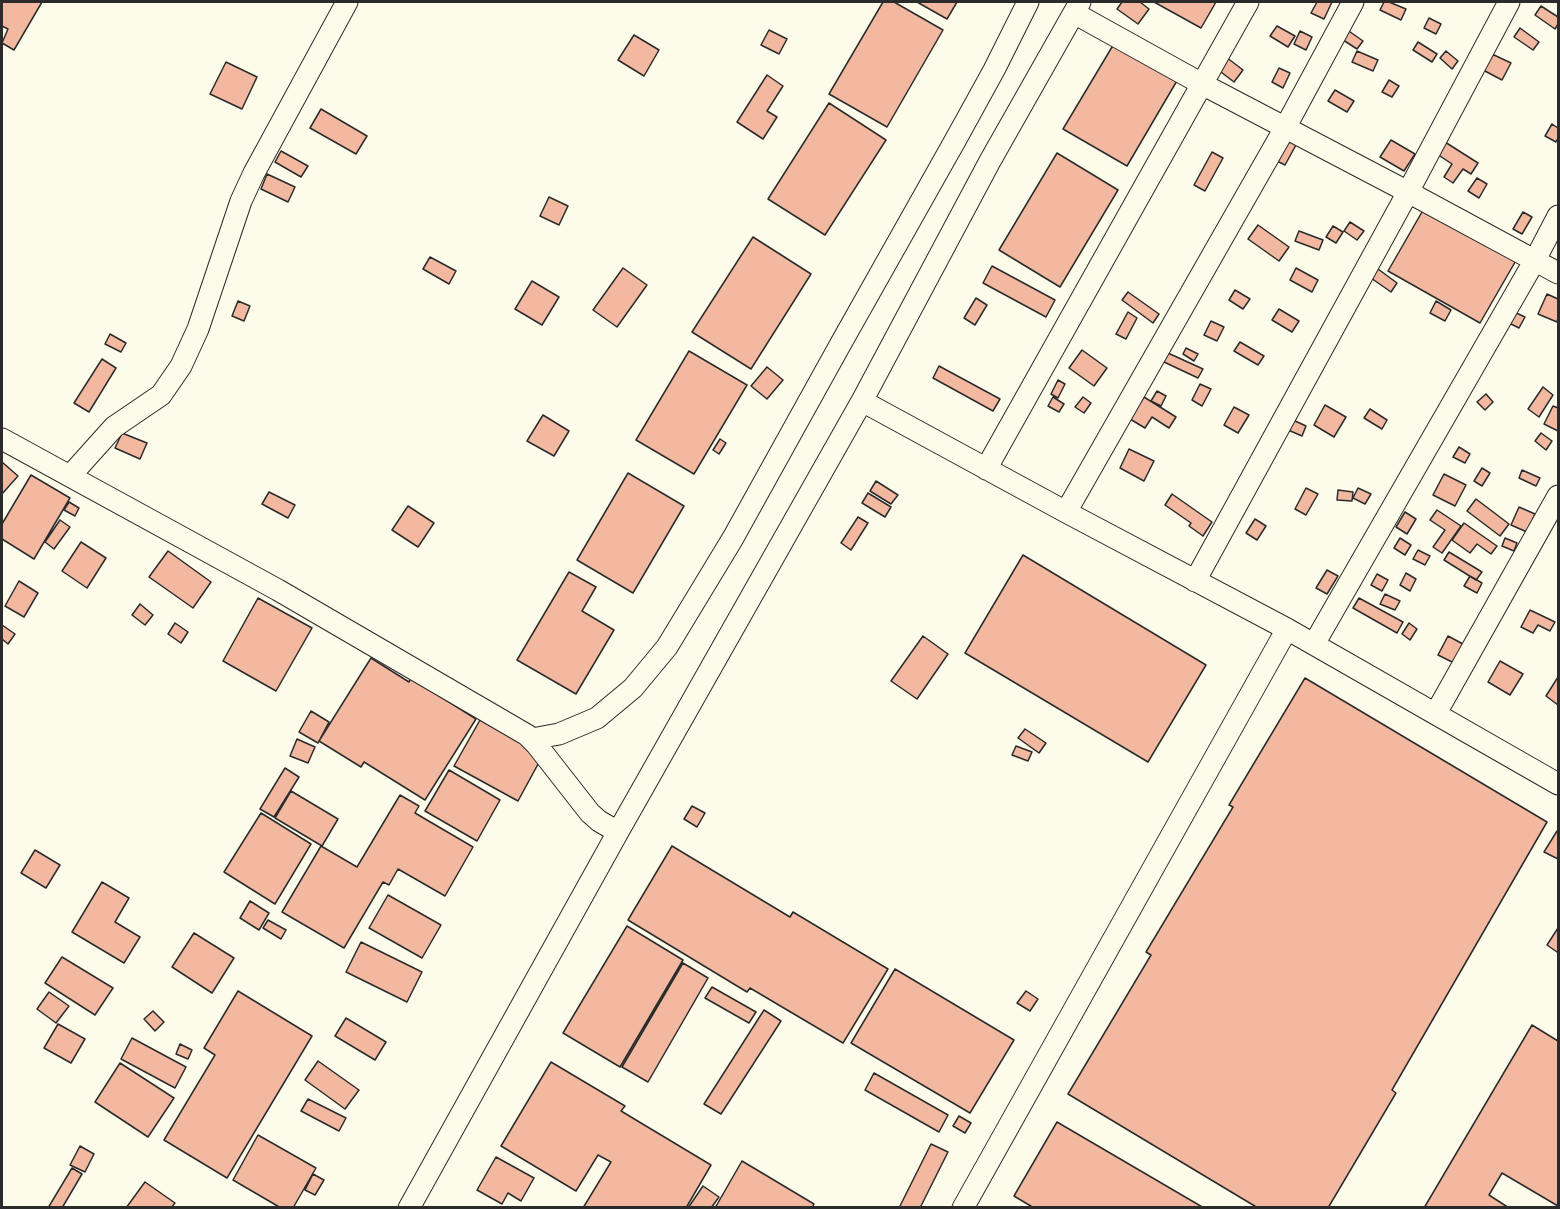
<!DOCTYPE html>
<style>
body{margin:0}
#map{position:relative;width:1560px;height:1209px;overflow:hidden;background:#fdfbea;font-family:Karla,sans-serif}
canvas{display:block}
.frame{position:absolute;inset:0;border:3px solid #2b2b2b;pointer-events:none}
</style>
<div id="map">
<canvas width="1560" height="1209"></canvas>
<div class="frame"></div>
</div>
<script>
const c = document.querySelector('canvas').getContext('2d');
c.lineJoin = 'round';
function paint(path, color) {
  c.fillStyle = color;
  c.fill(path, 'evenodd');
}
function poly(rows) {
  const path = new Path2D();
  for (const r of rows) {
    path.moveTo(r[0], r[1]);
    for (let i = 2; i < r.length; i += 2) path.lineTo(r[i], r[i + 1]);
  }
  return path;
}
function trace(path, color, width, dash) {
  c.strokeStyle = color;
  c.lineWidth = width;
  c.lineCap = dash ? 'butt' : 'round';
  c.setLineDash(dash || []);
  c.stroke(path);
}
const building = poly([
 [2,2,42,2,14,50,2,43,8,29,2,26,2,2],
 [883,2,894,2,943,30,887,127,829,94,883,2],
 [917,2,957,2,947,19,917,2],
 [1122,2,1140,2,1149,9,1138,24,1117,9,1122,2],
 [1154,2,1216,2,1201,28,1154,2],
 [1317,2,1332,2,1324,19,1311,13,1317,2],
 [1384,2,1389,2,1406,9,1401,20,1380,10,1384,2],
 [1541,6,1558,17,1558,24,1555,29,1535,15,1541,6],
 [1429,18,1441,24,1436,34,1424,28,1429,18],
 [1277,26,1295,36,1288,47,1270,36,1277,26],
 [1520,28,1539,42,1533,50,1514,37,1520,28],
 [1346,29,1363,41,1357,49,1340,38,1346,29],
 [769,30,787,39,779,54,761,45,769,30],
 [1300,31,1312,37,1306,50,1294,44,1300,31],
 [634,35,659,50,644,76,618,60,634,35],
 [1115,42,1178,79,1127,166,1063,129,1115,42],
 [1418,42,1437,54,1432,62,1413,50,1418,42],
 [1357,51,1378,60,1373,71,1352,62,1357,51],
 [1446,51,1458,61,1452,69,1440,58,1446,51],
 [1492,54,1511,63,1502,80,1483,70,1492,54],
 [1226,57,1243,70,1234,82,1217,69,1226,57],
 [226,62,257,77,242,109,210,94,226,62],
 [1279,68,1290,73,1283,88,1272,82,1279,68],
 [767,75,783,86,767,111,777,117,763,139,737,122,767,75],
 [1389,80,1399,86,1392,97,1382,92,1389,80],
 [1335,90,1354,101,1347,112,1328,101,1335,90],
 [829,103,886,140,825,235,768,199,829,103],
 [321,109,367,136,356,154,310,128,321,109],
 [1552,124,1558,128,1558,138,1556,142,1545,136,1552,124],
 [1284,138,1296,145,1285,165,1273,159,1284,138],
 [1391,140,1415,154,1404,171,1380,157,1391,140],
 [1445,142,1478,163,1471,174,1463,169,1453,183,1444,177,1452,164,1437,154,1445,142],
 [281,151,308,166,301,177,275,162,281,151],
 [1212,152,1223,158,1205,191,1194,185,1212,152],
 [1057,153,1118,190,1060,287,999,250,1057,153],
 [267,174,295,187,288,202,261,189,267,174],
 [1477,178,1487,184,1479,198,1468,191,1477,178],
 [549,197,568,206,559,225,540,216,549,197],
 [1426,205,1518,257,1480,323,1388,271,1426,205],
 [1523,212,1532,217,1522,234,1513,229,1523,212],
 [1350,222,1364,231,1357,240,1344,231,1350,222],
 [1258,225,1289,247,1279,261,1248,239,1258,225],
 [1333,226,1343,232,1336,243,1326,237,1333,226],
 [1299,231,1323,240,1319,250,1295,241,1299,231],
 [753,237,811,274,751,369,692,332,753,237],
 [430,257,456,271,449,284,423,269,430,257],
 [992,266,1055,300,1046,317,983,283,992,266],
 [623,268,647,285,617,327,593,310,623,268],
 [1296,268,1318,280,1312,292,1290,280,1296,268],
 [1378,269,1397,283,1391,292,1371,278,1378,269],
 [532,281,559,297,542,325,515,309,532,281],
 [1235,290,1250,299,1243,309,1229,300,1235,290],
 [1128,292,1159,314,1153,323,1122,300,1128,292],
 [1547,294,1558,299,1558,318,1557,322,1538,314,1547,294],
 [976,298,987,305,975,325,964,318,976,298],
 [238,301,250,306,244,321,232,316,238,301],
 [1436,301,1451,310,1445,321,1430,313,1436,301],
 [1279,309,1299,321,1292,332,1272,320,1279,309],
 [1512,311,1525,317,1519,328,1507,322,1512,311],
 [1128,312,1137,318,1126,339,1116,334,1128,312],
 [1211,321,1224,327,1217,341,1204,335,1211,321],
 [110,334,126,343,121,352,105,344,110,334],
 [1240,342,1264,356,1258,365,1234,351,1240,342],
 [1186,348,1198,354,1194,361,1183,354,1186,348],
 [1082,350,1107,368,1094,386,1069,368,1082,350],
 [689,351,747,385,694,474,636,440,689,351],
 [1168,353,1203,369,1198,378,1164,362,1168,353],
 [102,359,116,368,89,412,74,403,102,359],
 [939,366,1000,399,993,411,933,378,939,366],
 [767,367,783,380,767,399,751,386,767,367],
 [1058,380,1065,384,1058,398,1051,394,1058,380],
 [1200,384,1211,389,1202,406,1192,400,1200,384],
 [1543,387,1553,395,1539,417,1528,409,1543,387],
 [1157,391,1166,396,1161,406,1151,401,1157,391],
 [1486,394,1493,402,1485,410,1477,402,1486,394],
 [1053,397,1064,404,1059,412,1048,406,1053,397],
 [1083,397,1091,403,1084,413,1075,407,1083,397],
 [1144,397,1176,417,1169,428,1152,417,1145,428,1130,419,1144,397],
 [1325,405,1346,417,1334,437,1314,425,1325,405],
 [1553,406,1558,408,1558,431,1544,424,1553,406],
 [1234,407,1249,415,1238,433,1224,425,1234,407],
 [1370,409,1387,420,1382,429,1364,418,1370,409],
 [543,415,569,431,554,456,527,441,543,415],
 [1293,420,1306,426,1302,436,1288,430,1293,420],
 [122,433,147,443,140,459,115,448,122,433],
 [1541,433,1552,441,1546,450,1535,441,1541,433],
 [720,439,726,443,719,454,713,450,720,439],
 [1459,447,1470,454,1465,463,1453,457,1459,447],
 [1129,449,1154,461,1144,481,1120,468,1129,449],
 [2,462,18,476,2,494,2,462],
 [1482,468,1490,473,1482,486,1474,481,1482,468],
 [1522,470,1540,478,1536,486,1519,478,1522,470],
 [628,473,684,506,633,593,577,560,628,473],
 [1444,474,1466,485,1455,506,1433,495,1444,474],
 [31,475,70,498,34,559,2,539,2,524,31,475],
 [876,481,898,495,891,504,870,491,876,481],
 [1306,488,1318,494,1306,515,1295,509,1306,488],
 [1358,488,1371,494,1365,504,1353,498,1358,488],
 [1338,490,1353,492,1352,501,1337,500,1338,490],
 [269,492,295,505,288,518,262,504,269,492],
 [868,493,891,507,885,517,862,503,868,493],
 [1172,494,1212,522,1203,536,1189,526,1191,523,1165,505,1172,494],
 [1476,499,1509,524,1500,536,1467,511,1476,499],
 [69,502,79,508,75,516,64,510,69,502],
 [408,506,434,523,418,547,392,530,408,506],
 [1519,507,1535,514,1527,532,1511,525,1519,507],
 [1437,510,1461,526,1442,553,1433,547,1445,530,1430,520,1437,510],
 [1405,512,1416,519,1407,534,1396,527,1405,512],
 [858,517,868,523,851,550,841,543,858,517],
 [1255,519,1266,526,1257,540,1246,533,1255,519],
 [60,520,70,527,54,549,45,542,60,520],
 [1464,523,1497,546,1491,554,1477,544,1470,553,1452,540,1464,523],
 [1400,538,1411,545,1405,555,1394,548,1400,538],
 [1505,538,1517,543,1514,551,1502,546,1505,538],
 [81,542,106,558,87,588,62,571,81,542],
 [1418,550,1430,556,1425,565,1413,559,1418,550],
 [168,551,211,582,193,608,149,577,168,551],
 [1449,552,1482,572,1476,580,1444,560,1449,552],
 [1023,555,1206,665,1148,762,965,653,1023,555],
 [1327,570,1338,576,1327,594,1316,588,1327,570],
 [569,572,596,587,582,611,614,630,576,694,517,660,569,572],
 [1406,573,1416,579,1410,591,1400,585,1406,573],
 [1377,574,1388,580,1382,591,1371,585,1377,574],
 [1470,576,1482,583,1477,593,1464,586,1470,576],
 [19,581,38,593,24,617,5,606,19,581],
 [1385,594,1400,601,1395,610,1380,604,1385,594],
 [258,598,312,628,276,691,223,661,258,598],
 [1359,598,1403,622,1397,633,1353,608,1359,598],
 [140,604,153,615,145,625,132,615,140,604],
 [1530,610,1555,622,1550,631,1538,625,1533,633,1521,627,1530,610],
 [175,623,188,632,181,643,168,634,175,623],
 [1409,623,1417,629,1410,640,1402,634,1409,623],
 [2,625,15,634,8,644,2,639,2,625],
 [923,636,948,654,917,699,891,681,923,636],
 [1448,636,1463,644,1454,663,1438,655,1448,636],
 [371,658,409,682,411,678,476,719,425,800,364,762,361,767,319,741,371,658],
 [1500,661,1523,674,1510,695,1488,682,1500,661],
 [1558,677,1558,705,1546,696,1558,677],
 [1305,678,1547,822,1392,1090,1396,1093,1328,1208,1258,1208,1068,1094,1151,955,1146,952,1233,807,1229,805,1305,678],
 [311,711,329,722,318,743,299,732,311,711],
 [480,720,543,755,518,801,454,766,480,720],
 [1025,729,1046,743,1039,753,1018,738,1025,729],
 [297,739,315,747,308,763,290,756,297,739],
 [1016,746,1032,752,1028,761,1012,755,1016,746],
 [285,768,299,777,274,817,260,809,285,768],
 [449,770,500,800,477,841,425,811,449,770],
 [291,791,338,819,322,846,275,818,291,791],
 [400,795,419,806,415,813,473,847,445,896,398,869,389,885,383,882,344,948,282,912,321,846,357,867,400,795],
 [692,806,705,813,697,827,684,819,692,806],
 [261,813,311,844,275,904,224,872,261,813],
 [1557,831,1558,832,1558,859,1544,852,1557,831],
 [672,846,790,917,793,912,888,969,843,1043,750,988,747,992,628,920,672,846],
 [35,850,60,865,46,888,21,873,35,850],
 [102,882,129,898,115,922,140,937,124,963,72,932,102,882],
 [388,895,441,925,422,958,369,928,388,895],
 [250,901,269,913,259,930,240,918,250,901],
 [268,920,286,930,281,939,263,928,268,920],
 [627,926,683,960,620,1067,563,1033,627,926],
 [1558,928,1558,950,1557,952,1547,945,1558,928],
 [194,933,234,958,212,993,172,967,194,933],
 [361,942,422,972,407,1002,346,972,361,942],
 [62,957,113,988,95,1015,45,983,62,957],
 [683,963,708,978,648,1082,622,1067,683,963],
 [895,969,1014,1040,970,1113,851,1043,895,969],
 [712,987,756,1012,749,1023,705,998,712,987],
 [238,991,312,1036,227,1178,164,1140,215,1055,204,1048,238,991],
 [1026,991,1038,999,1030,1011,1017,1003,1026,991],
 [49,992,69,1006,56,1023,37,1009,49,992],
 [764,1010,781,1021,721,1114,704,1104,764,1010],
 [153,1011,164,1022,155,1031,144,1019,153,1011],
 [346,1018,386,1042,375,1060,335,1036,346,1018],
 [58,1024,85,1039,71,1063,44,1048,58,1024],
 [1532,1025,1558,1041,1558,1206,1502,1173,1489,1195,1509,1208,1424,1208,1532,1025],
 [132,1038,186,1067,175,1088,121,1059,132,1038],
 [180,1044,192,1050,188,1059,176,1054,180,1044],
 [318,1061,359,1090,345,1109,305,1080,318,1061],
 [551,1062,625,1106,621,1111,711,1165,686,1208,583,1208,611,1162,598,1155,576,1191,501,1146,551,1062],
 [120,1063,174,1098,148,1137,95,1102,120,1063],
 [874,1073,948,1115,939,1132,865,1090,874,1073],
 [308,1099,346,1118,339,1131,301,1111,308,1099],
 [959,1116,971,1123,965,1133,953,1126,959,1116],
 [1057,1122,1204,1208,1034,1208,1014,1196,1057,1122],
 [258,1135,316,1168,293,1208,281,1208,233,1180,258,1135],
 [931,1144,948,1152,920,1208,899,1208,931,1144],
 [80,1146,94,1154,85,1172,70,1165,80,1146],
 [496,1157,534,1178,521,1201,508,1193,502,1204,477,1190,496,1157],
 [742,1161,814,1204,812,1208,715,1208,742,1161],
 [72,1168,82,1174,62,1208,48,1208,72,1168],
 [313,1174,324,1180,315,1195,305,1190,313,1174],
 [145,1182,175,1203,171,1208,126,1208,145,1182],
 [703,1186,719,1197,711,1208,688,1208,703,1186]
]);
const minor = poly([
 [1074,13,1202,84,1408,192,1558,273],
 [862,401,1066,512,1287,629,1558,784],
 [2,439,278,590,527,735,536,744,590,813,599,821,618,832],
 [986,469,1248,2],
 [70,476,114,427,161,395,181,366,198,329,241,201,254,173,347,2],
 [1066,512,1285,128,1353,2],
 [1195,581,1408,192,1509,2],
 [1314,644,1535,260,1558,216],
 [1436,713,1558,496],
 [532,739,559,734,597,718,633,688,667,647,733,538,840,345,956,139,994,70,1028,2],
 [409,1208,618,832,862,401,990,161,1080,2],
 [963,1208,1287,629]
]);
paint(building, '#f2b8a0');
trace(building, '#2b2b2b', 1.5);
trace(minor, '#2b2b2b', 23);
trace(minor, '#fdfbea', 21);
</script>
